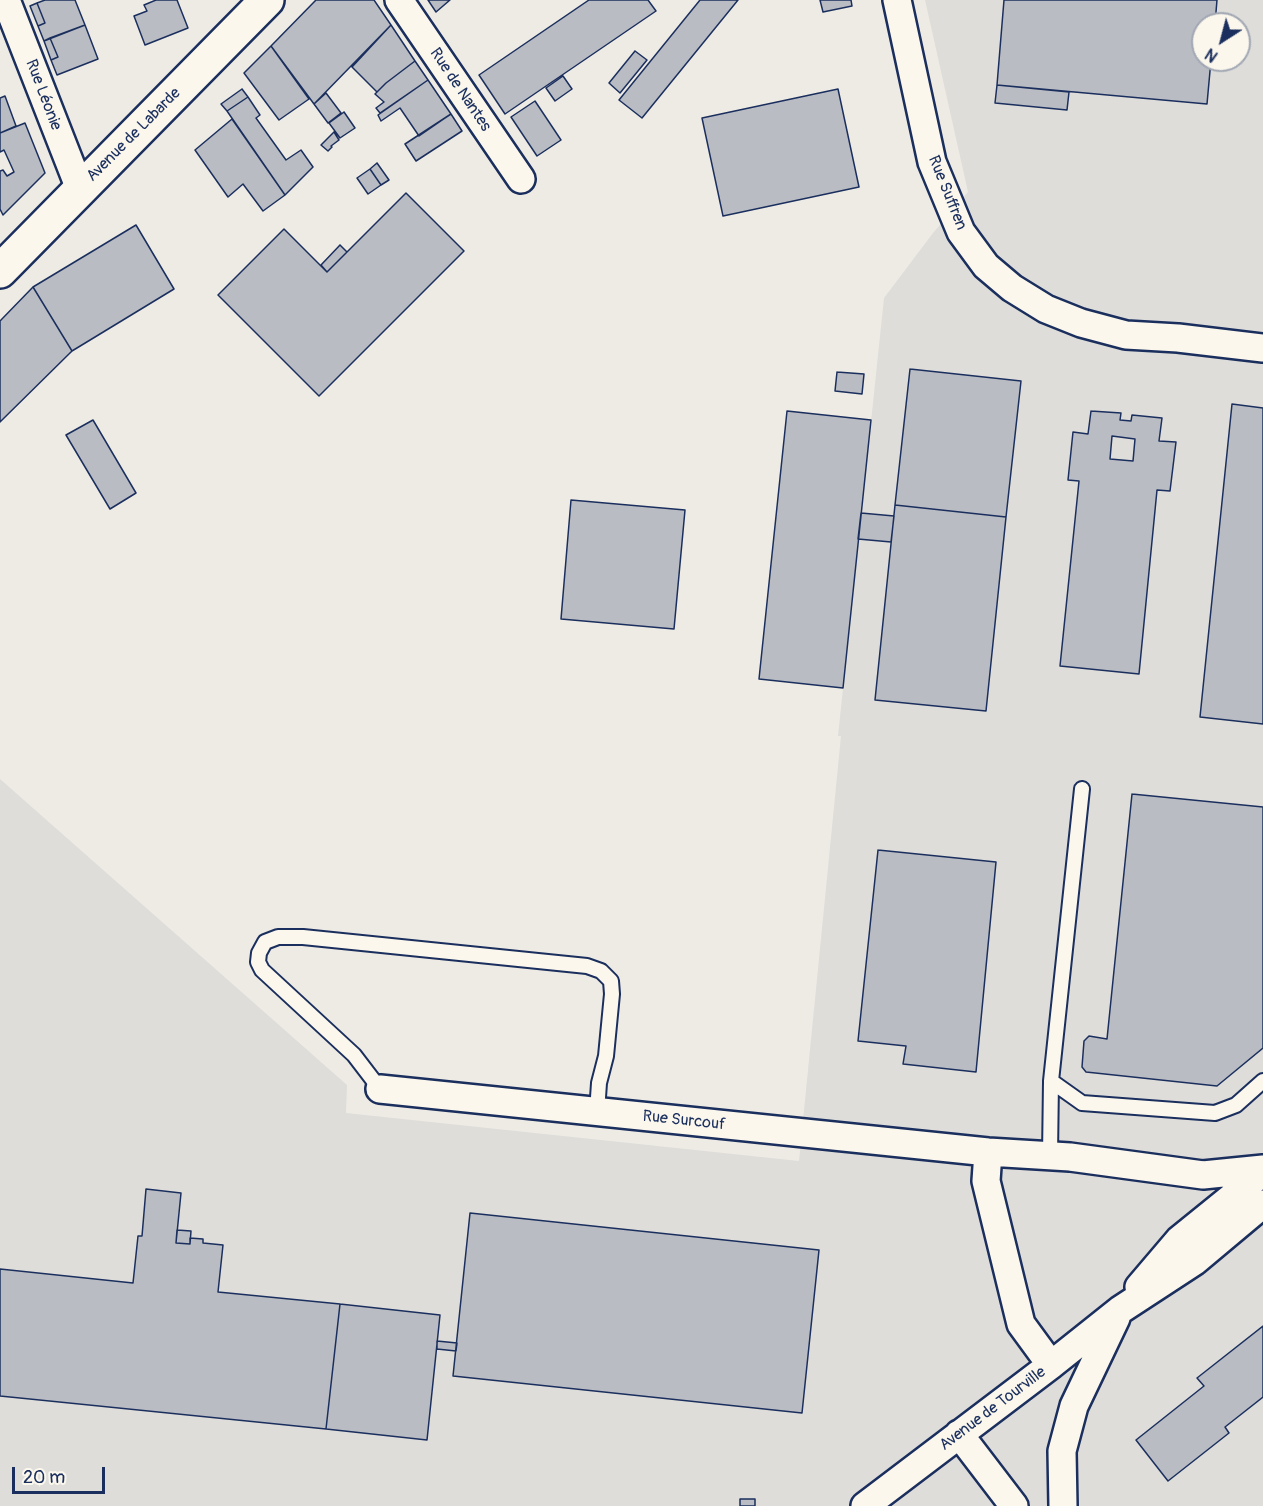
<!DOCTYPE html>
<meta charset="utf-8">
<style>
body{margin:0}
#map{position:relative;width:1263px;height:1506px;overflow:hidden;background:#eeebe4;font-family:Pangolin,sans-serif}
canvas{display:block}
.north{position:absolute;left:1191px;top:12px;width:60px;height:60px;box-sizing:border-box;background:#fbf7ec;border:2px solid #a1a7b3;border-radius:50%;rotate:216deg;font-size:16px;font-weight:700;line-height:24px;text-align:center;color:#1b2f5e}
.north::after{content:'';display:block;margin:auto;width:21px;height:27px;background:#1b2f5e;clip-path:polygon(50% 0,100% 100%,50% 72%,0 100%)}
.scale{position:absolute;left:12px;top:1467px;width:93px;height:27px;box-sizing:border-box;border:3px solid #1b2f5e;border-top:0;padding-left:8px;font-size:18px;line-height:21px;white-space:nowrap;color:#1b2f5e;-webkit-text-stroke:4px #fbf7ec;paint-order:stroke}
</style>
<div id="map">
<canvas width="1263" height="1506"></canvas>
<div class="north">N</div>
<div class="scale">20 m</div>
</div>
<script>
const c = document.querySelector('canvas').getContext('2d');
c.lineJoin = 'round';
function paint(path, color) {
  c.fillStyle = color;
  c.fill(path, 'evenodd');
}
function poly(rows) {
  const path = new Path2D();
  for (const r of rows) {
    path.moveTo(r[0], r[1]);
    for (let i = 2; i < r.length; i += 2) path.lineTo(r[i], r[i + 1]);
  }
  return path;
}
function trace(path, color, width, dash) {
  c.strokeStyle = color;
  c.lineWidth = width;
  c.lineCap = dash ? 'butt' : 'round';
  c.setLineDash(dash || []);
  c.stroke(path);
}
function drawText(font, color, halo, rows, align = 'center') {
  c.font = font + ' Pangolin,sans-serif';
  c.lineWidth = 6;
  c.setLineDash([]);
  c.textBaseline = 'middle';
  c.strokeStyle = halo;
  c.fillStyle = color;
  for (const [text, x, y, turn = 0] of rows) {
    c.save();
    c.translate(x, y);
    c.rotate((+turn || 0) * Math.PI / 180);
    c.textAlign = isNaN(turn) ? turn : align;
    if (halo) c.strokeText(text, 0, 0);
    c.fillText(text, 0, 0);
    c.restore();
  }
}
const built = poly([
 [925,0,1263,0,1263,1506,0,1506,0,779,347,1085,346,1113,799,1161,841,736,838,736,884,298,933,233,968,192],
 [1203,24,1239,24,1239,60,1203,60]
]);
const building = poly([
 [45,0,75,0,85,25,44,41,38,26,45,23,37,3,45,0],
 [156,0,177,0,188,28,145,45,134,16,147,11,144,5,156,0],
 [316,0,374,0,391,25,314,104,271,46,316,0],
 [428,0,450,0,436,12,428,0],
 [589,0,648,0,656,11,505,114,479,75,589,0],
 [700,0,738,0,642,118,619,100,700,0],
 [820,0,851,0,852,6,823,12,820,0],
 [1004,0,1217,0,1215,24,1203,24,1203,60,1211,60,1207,104,997,85,1004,0],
 [37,3,45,23,38,26,30,6,37,3],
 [85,25,98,59,57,75,51,60,58,57,50,38,85,25],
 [391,25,415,61,386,83,377,92,352,67,391,25],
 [50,38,58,57,51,60,44,41,50,38],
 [271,46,309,99,279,120,244,73,271,46],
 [635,51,647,60,620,93,609,83,635,51],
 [415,61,428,80,380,113,376,108,384,102,375,94,386,83,415,61],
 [563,76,572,89,555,101,546,88,563,76],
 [428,80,451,114,419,136,400,108,381,121,378,115,428,80],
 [997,85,1069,92,1067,110,995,103,997,85],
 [242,89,248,97,227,111,221,104,242,89],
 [838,89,859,187,723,216,702,118,838,89],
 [326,93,341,113,328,123,314,104,326,93],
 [5,96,16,126,0,133,0,98,5,96],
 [248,97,260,115,256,118,286,160,301,150,313,167,285,195,227,111,248,97],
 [535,101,561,140,537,156,511,117,535,101],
 [344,112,355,128,340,138,329,123,344,112],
 [451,114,462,131,416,161,405,144,451,114],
 [232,119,285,195,263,211,243,184,228,197,195,150,232,119],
 [25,123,45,173,3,215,0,209,0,171,3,170,7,176,14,172,4,150,0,152,0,133,25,123],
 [334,132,339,140,331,146,332,147,328,151,321,145,334,132],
 [377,163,389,180,381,185,370,169,377,163],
 [370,169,381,185,368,194,357,178,370,169],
 [406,193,464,251,319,396,218,295,284,229,327,272,406,193],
 [136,225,174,289,72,351,33,287,136,225],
 [340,245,347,252,327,272,321,265,340,245],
 [33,287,72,351,0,422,0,321,33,287],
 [910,369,1021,381,1006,517,895,505,910,369],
 [837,372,864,374,862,394,835,391,837,372],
 [1232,404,1263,408,1263,724,1200,717,1232,404],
 [787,411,871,420,843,688,759,679,787,411],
 [1091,411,1121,413,1120,420,1131,421,1132,415,1162,418,1159,441,1176,442,1170,491,1157,490,1139,674,1060,666,1079,481,1068,480,1073,432,1088,434,1091,411],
 [1112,436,1135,439,1133,461,1110,459,1112,436],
 [93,420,136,493,110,509,66,435,93,420],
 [571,500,685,510,674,629,561,619,571,500],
 [895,505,1006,517,986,711,875,700,895,505],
 [861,513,894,516,891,542,858,539,861,513],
 [1132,794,1263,807,1263,1048,1217,1086,1086,1072,1082,1067,1084,1041,1089,1036,1107,1039,1132,794],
 [878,850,996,862,976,1072,903,1064,906,1046,858,1041,878,850],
 [146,1189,181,1193,176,1243,190,1244,190,1238,203,1239,203,1243,223,1245,218,1292,340,1304,326,1429,0,1396,0,1269,133,1283,138,1236,142,1236,146,1189],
 [470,1213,819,1250,802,1413,453,1376,470,1213],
 [177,1230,191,1231,190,1244,176,1243,177,1230],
 [340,1304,440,1315,427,1440,326,1429,340,1304],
 [1263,1326,1263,1397,1225,1427,1229,1433,1168,1481,1136,1440,1204,1386,1197,1378,1263,1326],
 [437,1341,457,1343,456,1351,437,1349,437,1341],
 [740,1499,755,1499,755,1506,740,1506,740,1499]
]);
const service = poly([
 [1051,1081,1082,1103,1215,1113,1236,1105,1263,1081],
 [380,1089,354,1055,262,970,258,962,259,953,265,942,278,937,303,937,587,966,601,971,611,981,612,994,606,1056,599,1083,597,1112],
 [1050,1156,1051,1081,1082,789]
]);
const minor = poly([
 [6,0,80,189],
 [399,0,521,179],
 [897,0,932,162,961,232,986,266,1012,288,1046,309,1081,323,1126,335,1178,338,1263,348],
 [380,1089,988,1152,1070,1157,1203,1175,1263,1169],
 [988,1152,986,1181,1021,1324,1051,1365],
 [1139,1287,1179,1240,1263,1172],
 [959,1434,1014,1506],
 [865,1506,1051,1365,1120,1310,1195,1261,1263,1204],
 [1063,1506,1062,1451,1074,1406,1116,1318]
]);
const secondary = poly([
 [0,271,267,0]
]);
const streetNames = [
 ["Rue de Nantes",460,90,56],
 ["Rue Léonie",43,95,69],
 ["Avenue de Labarde",134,135,-45],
 ["Rue Suffren",947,193,68],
 ["Rue Surcouf",684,1121,6],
 ["Avenue de Tourville",993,1409,-37]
];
paint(built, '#deddda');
paint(building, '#b9bcc3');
trace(building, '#1b2f5e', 1.5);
trace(service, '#1b2f5e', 18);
trace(minor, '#1b2f5e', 32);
trace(secondary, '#1b2f5e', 38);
trace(service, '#fbf7ec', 14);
trace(minor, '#fbf7ec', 27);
trace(secondary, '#fbf7ec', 33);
drawText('16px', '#1b2f5e', '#fbf7ec', streetNames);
</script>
